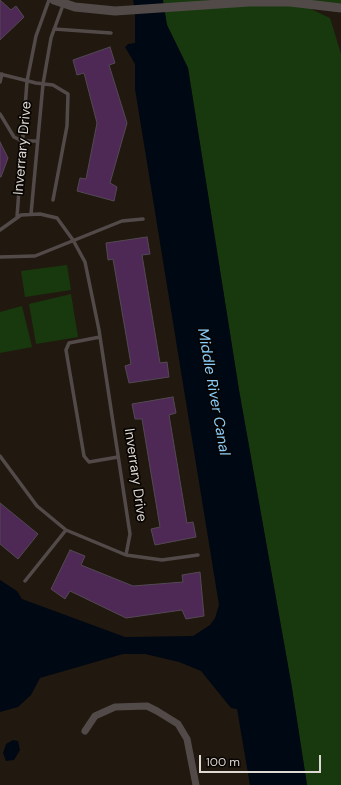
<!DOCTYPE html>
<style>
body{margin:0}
#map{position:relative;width:341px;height:785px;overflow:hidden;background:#21190f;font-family:"DM Sans",sans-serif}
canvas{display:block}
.scale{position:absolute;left:199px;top:755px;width:122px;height:18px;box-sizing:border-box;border:2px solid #dfd9d3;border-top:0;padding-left:5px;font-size:12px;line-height:14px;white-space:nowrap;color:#dfd9d3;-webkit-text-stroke:3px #080503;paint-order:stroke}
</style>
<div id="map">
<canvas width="341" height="785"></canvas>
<div class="scale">100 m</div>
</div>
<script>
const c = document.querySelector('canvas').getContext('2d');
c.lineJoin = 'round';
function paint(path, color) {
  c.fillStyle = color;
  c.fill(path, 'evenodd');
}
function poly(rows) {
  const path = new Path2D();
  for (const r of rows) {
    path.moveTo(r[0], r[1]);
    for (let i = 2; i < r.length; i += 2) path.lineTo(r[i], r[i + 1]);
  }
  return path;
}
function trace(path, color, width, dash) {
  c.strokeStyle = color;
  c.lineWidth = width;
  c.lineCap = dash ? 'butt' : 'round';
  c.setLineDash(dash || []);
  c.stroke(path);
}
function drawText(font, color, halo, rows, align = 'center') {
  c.font = font + ' "DM Sans",sans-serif';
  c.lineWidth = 3.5;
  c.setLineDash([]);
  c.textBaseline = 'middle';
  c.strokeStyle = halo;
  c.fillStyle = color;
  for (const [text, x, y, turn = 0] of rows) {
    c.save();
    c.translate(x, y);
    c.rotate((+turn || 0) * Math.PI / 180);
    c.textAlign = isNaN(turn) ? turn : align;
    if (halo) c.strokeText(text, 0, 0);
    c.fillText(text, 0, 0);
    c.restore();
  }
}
const green = poly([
 [162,0,341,0,341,8,298,3,330,18,341,54,341,785,307,785,292,688,239,390,188,68,167,25],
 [67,265,71,290,25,297,21,271],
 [71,294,78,337,36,344,29,304],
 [22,306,32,347,0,353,0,312]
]);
const water = poly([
 [133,0,163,0,167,25,188,68,239,390,292,688,307,785,250,785,237,709,231,708,201,671,179,662,145,654,123,654,40,678,31,695,18,707,0,712,0,580,17,591,22,599,125,637,193,636,210,625,215,618,219,605,135,89,135,64,125,47,128,44,135,43,135,10],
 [13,740,18,741,20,750,14,760,6,761,3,753,6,744]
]);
const building = poly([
 [0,0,11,10,16,6,24,17,0,40,0,0],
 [110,47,115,63,109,65,127,123,110,183,117,187,114,201,77,191,80,178,86,179,97,123,84,73,77,75,73,60,110,47],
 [0,142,8,158,1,177,0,177,0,142],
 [147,237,150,254,142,255,160,363,167,362,169,377,129,383,125,366,131,364,113,259,108,260,106,243,147,237],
 [173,397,176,413,169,415,187,523,193,522,196,537,155,545,151,529,160,527,142,419,135,419,132,404,173,397],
 [0,503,38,534,18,559,0,544,0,503],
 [70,550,85,556,81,565,133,586,183,582,182,575,200,572,204,616,186,619,182,610,126,618,70,591,65,599,51,589,70,550]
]);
const service = poly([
 [54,29,111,33],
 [0,74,36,83,53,85,68,94,67,126,53,200],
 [0,82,2,74],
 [0,114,14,137,22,141,37,141],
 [31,214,43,84,51,38,63,5],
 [17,217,27,81,36,36,49,0],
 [0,230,21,215,40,214,57,218,73,240,85,262,99,330,130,534,126,555,66,530,37,506,0,456],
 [0,257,35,256,122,221,143,219],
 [100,337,69,343,66,350,84,456,89,462,118,457],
 [126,555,162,560,198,555],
 [25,581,66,530]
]);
const minor = poly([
 [85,731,95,716,115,707,147,706,157,711,178,724,187,739,196,785]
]);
const tertiary = poly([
 [54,0,75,7,115,11,249,2,290,2,341,8]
]);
const streetNames = [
 ["Inverrary Drive",23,148,-85],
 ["Inverrary Drive",135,475,82]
];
const waterNames = [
 ["Middle River Canal",213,392,80]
];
paint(green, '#18390d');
paint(water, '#000813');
paint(building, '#4e2955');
trace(building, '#534954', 1);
trace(service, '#514a49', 3.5);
trace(minor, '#514a49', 7);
trace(tertiary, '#514a49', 9);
drawText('14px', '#dfd9d3', '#080503', streetNames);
drawText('italic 15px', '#8acdfa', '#080503', waterNames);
</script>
